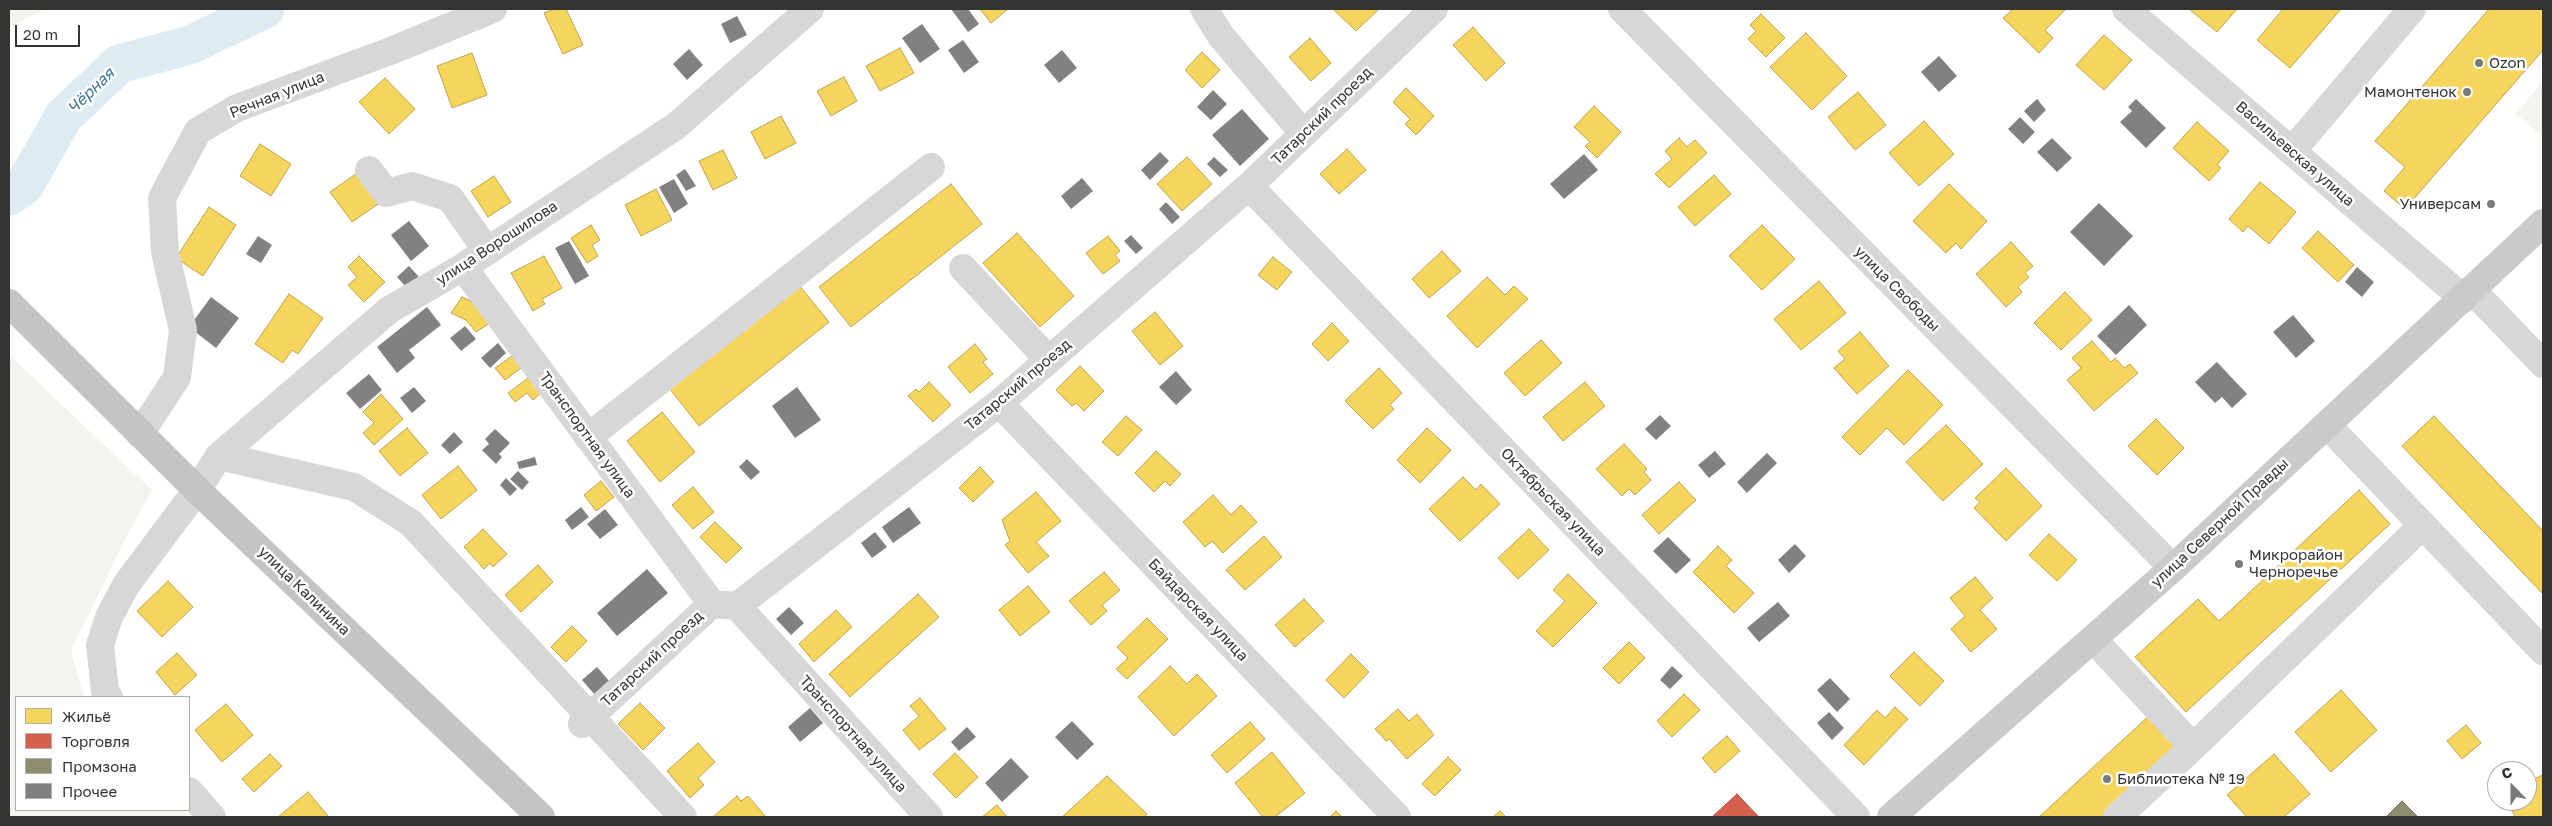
<!DOCTYPE html>
<meta charset="utf-8">
<style>
body{margin:0}
#map{position:relative;width:2552px;height:826px;overflow:hidden;background:#fff;font-family:"Golos Text",sans-serif}
canvas{display:block}
.frame{position:absolute;inset:0;border:10px solid #333;pointer-events:none}
.legend{position:absolute;left:15px;top:696px;width:175px;height:115px;box-sizing:border-box;background:#fff;border:1px solid #adadad;margin:0;padding:6px 9px;list-style:none;font-size:15px;color:#333}
.legend li{display:flex;align-items:center;gap:10px;height:25px}
.legend b{width:25px;border:1px solid #adadad}
.north{position:absolute;left:2487px;top:761px;width:50px;height:50px;box-sizing:border-box;background:#fff;border:1px solid #adadad;border-radius:50%;rotate:338deg;font-size:14px;font-weight:700;line-height:20px;text-align:center;color:#333}
.north::after{content:'';display:block;margin:auto;width:18px;height:22px;background:#7a7a7a;clip-path:polygon(50% 0,100% 100%,50% 72%,0 100%)}
.scale{position:absolute;left:15px;top:25px;width:65px;height:22px;box-sizing:border-box;border:2px solid #333;border-top:0;padding-left:6px;font-size:15px;line-height:18px;white-space:nowrap;color:#333;-webkit-text-stroke:4px #fff;paint-order:stroke}
</style>
<div id="map">
<canvas width="2552" height="826"></canvas>
<div class="frame"></div>
<ul class="legend">
<li><b style="height:14px;background:#f6d55c"></b>Жильё</li>
<li><b style="height:14px;background:#d6604d"></b>Торговля</li>
<li><b style="height:14px;background:#8c8c6e"></b>Промзона</li>
<li><b style="height:14px;background:#818181"></b>Прочее</li>
</ul>
<div class="north">С</div>
<div class="scale">20 m</div>
</div>
<script>
const c = document.querySelector('canvas').getContext('2d');
c.lineJoin = 'round';
function paint(path, color) {
  c.fillStyle = color;
  c.fill(path, 'evenodd');
}
function poly(rows) {
  const path = new Path2D();
  for (const r of rows) {
    path.moveTo(r[0], r[1]);
    for (let i = 2; i < r.length; i += 2) path.lineTo(r[i], r[i + 1]);
  }
  return path;
}
function trace(path, color, width, dash) {
  c.strokeStyle = color;
  c.lineWidth = width;
  c.lineCap = dash ? 'butt' : 'round';
  c.setLineDash(dash || []);
  c.stroke(path);
}
function drawText(font, color, halo, rows, align = 'center') {
  c.font = font + ' "Golos Text",sans-serif';
  c.lineWidth = 5;
  c.setLineDash([]);
  c.textBaseline = 'middle';
  c.strokeStyle = halo;
  c.fillStyle = color;
  for (const [text, x, y, turn = 0] of rows) {
    c.save();
    c.translate(x, y);
    c.rotate((+turn || 0) * Math.PI / 180);
    c.textAlign = isNaN(turn) ? turn : align;
    if (halo) c.strokeText(text, 0, 0);
    c.fillText(text, 0, 0);
    c.restore();
  }
}
const green = poly([
 [9,9,45,9,9,27],
 [2543,82,2543,138,2515,113],
 [9,355,152,490,122,546,71,651,84,697,16,697,16,810,183,810,190,817,9,817]
]);
const homes = poly([
 [554,9,566,9,583,45,563,54,544,13,554,9],
 [980,9,1008,9,991,23,980,9],
 [1333,9,1379,9,1356,31,1333,9],
 [2013,9,2066,9,2045,30,2053,38,2039,53,2003,18,2013,9],
 [2189,9,2237,9,2217,32,2189,9],
 [2283,9,2341,9,2290,68,2257,40,2283,9],
 [2489,9,2543,9,2543,50,2405,209,2384,191,2405,167,2375,141,2489,9],
 [1761,14,1785,38,1766,57,1748,39,1756,31,1750,25,1761,14],
 [1473,27,1505,63,1486,81,1453,45,1473,27],
 [1806,33,1847,76,1812,110,1770,67,1806,33],
 [2104,35,2132,60,2104,90,2076,65,2104,35],
 [1310,38,1331,63,1311,81,1289,57,1310,38],
 [900,48,914,73,880,91,866,66,900,48],
 [1202,52,1220,70,1202,88,1185,70,1202,52],
 [472,53,487,95,452,108,437,66,472,53],
 [844,77,857,101,831,116,817,91,844,77],
 [385,78,415,109,389,134,359,102,385,78],
 [1406,88,1434,116,1416,135,1405,124,1410,119,1393,102,1406,88],
 [1858,92,1886,125,1855,150,1828,117,1858,92],
 [1594,106,1621,132,1597,158,1585,146,1590,142,1574,127,1594,106],
 [781,116,796,143,765,159,751,132,781,116],
 [1924,121,1954,154,1919,186,1889,153,1924,121],
 [2197,122,2229,151,2217,165,2221,168,2209,181,2173,148,2197,122],
 [1679,138,1687,147,1695,140,1707,153,1669,188,1655,174,1672,159,1665,151,1679,138],
 [260,144,291,164,271,196,240,176,260,144],
 [1347,149,1366,170,1339,194,1320,174,1347,149],
 [723,150,737,178,713,190,699,161,723,150],
 [1187,157,1212,184,1182,211,1157,184,1187,157],
 [360,171,381,202,352,222,330,192,360,171],
 [1714,175,1731,194,1695,226,1678,207,1714,175],
 [494,176,511,202,488,217,471,191,494,176],
 [2260,182,2296,212,2269,244,2248,226,2243,232,2229,219,2260,182],
 [951,184,982,224,851,327,819,287,951,184],
 [1949,184,1987,221,1961,249,1956,243,1946,253,1913,221,1949,184],
 [656,189,672,220,641,236,625,205,656,189],
 [209,207,236,225,203,276,176,258,209,207],
 [591,225,600,240,592,245,598,256,587,263,571,238,591,225],
 [1762,225,1795,259,1762,290,1729,256,1762,225],
 [2318,231,2354,265,2338,282,2302,248,2318,231],
 [1017,233,1074,296,1040,327,983,263,1017,233],
 [1108,236,1120,251,1115,255,1120,261,1103,274,1086,253,1108,236],
 [2011,242,2033,266,2025,273,2029,277,2018,287,2022,292,2006,307,1976,274,2011,242],
 [1442,251,1461,271,1429,298,1412,279,1442,251],
 [359,256,385,282,364,302,348,285,357,277,348,267,359,256],
 [544,256,562,288,542,299,545,304,533,311,511,273,544,256],
 [1273,257,1292,272,1277,290,1258,275,1273,257],
 [1487,277,1505,295,1514,286,1528,299,1477,348,1447,316,1487,277],
 [1819,281,1846,313,1801,350,1774,319,1819,281],
 [799,285,829,322,699,426,669,388,799,285],
 [2065,292,2092,320,2061,350,2034,323,2065,292],
 [289,294,323,318,298,354,292,350,283,363,255,344,289,294],
 [462,297,471,301,490,323,476,332,466,320,451,313,462,297],
 [1155,312,1183,346,1160,365,1132,331,1155,312],
 [1332,323,1349,341,1328,361,1312,344,1332,323],
 [1860,332,1889,366,1857,394,1834,368,1845,359,1838,351,1860,332],
 [1541,340,1562,363,1525,396,1504,373,1541,340],
 [2092,341,2111,362,2115,358,2124,368,2130,364,2138,373,2094,411,2067,380,2081,368,2072,358,2092,341],
 [975,344,987,359,983,362,993,374,970,393,948,367,975,344],
 [512,356,521,368,505,380,495,368,512,356],
 [1080,366,1104,391,1084,411,1076,403,1072,406,1056,390,1080,366],
 [1379,368,1402,393,1390,405,1394,409,1373,429,1345,401,1379,368],
 [1908,370,1943,405,1904,445,1887,428,1860,455,1842,437,1908,370],
 [528,378,541,393,533,400,527,393,515,402,508,393,528,378],
 [929,382,951,405,933,422,908,396,916,389,919,392,929,382],
 [1585,382,1605,406,1563,441,1543,417,1585,382],
 [381,394,403,419,374,445,363,433,374,423,363,412,381,394],
 [662,412,695,452,660,482,627,441,662,412],
 [1126,416,1142,430,1118,456,1102,442,1126,416],
 [2434,416,2543,531,2543,594,2402,446,2434,416],
 [2156,419,2184,448,2157,475,2128,446,2156,419],
 [1946,425,1983,464,1943,501,1906,462,1946,425],
 [407,428,428,453,400,476,379,451,407,428],
 [1427,428,1451,450,1420,483,1397,460,1427,428],
 [1624,444,1647,469,1644,472,1651,480,1635,495,1629,489,1622,496,1596,469,1624,444],
 [1156,451,1181,474,1170,486,1165,481,1154,492,1135,473,1156,451],
 [458,466,477,490,441,519,422,495,458,466],
 [980,467,994,482,973,502,959,488,980,467],
 [2006,468,2042,506,2006,541,1974,508,1980,502,1975,498,2006,468],
 [1463,477,1476,490,1481,484,1500,504,1460,541,1429,509,1463,477],
 [601,481,614,497,596,511,584,495,601,481],
 [1679,482,1696,500,1659,534,1642,515,1679,482],
 [693,487,714,512,693,529,672,505,693,487],
 [2359,490,2390,524,2186,712,2135,657,2198,599,2219,621,2359,490],
 [1036,492,1061,521,1036,542,1049,556,1028,573,1005,545,1010,541,1002,520,1036,492],
 [1213,495,1231,515,1241,505,1257,522,1223,553,1212,541,1205,547,1183,522,1213,495],
 [715,522,742,548,726,563,700,537,715,522],
 [483,529,507,554,493,567,490,563,484,569,464,547,483,529],
 [1529,529,1549,550,1518,579,1498,558,1529,529],
 [2049,534,2077,560,2057,581,2029,555,2049,534],
 [1264,536,1282,557,1245,590,1226,570,1264,536],
 [1718,546,1732,560,1726,566,1754,593,1734,613,1693,572,1718,546],
 [538,565,553,582,521,612,505,595,538,565],
 [1104,572,1120,590,1102,605,1107,611,1091,625,1069,601,1104,572],
 [1568,574,1597,603,1553,647,1536,631,1565,601,1553,590,1568,574],
 [1975,577,1993,598,1980,610,1997,629,1971,652,1951,629,1965,616,1950,598,1975,577],
 [168,581,193,607,162,637,137,611,168,581],
 [1028,586,1050,612,1020,636,999,610,1028,586],
 [918,594,939,617,850,697,829,674,918,594],
 [1304,599,1324,621,1295,647,1275,625,1304,599],
 [836,610,852,627,814,662,799,644,836,610],
 [1147,618,1168,639,1127,679,1116,669,1128,658,1117,647,1147,618],
 [572,626,587,641,566,662,551,647,572,626],
 [1629,642,1645,658,1619,684,1603,668,1629,642],
 [1914,652,1944,681,1920,706,1890,676,1914,652],
 [177,653,197,675,175,695,156,672,177,653],
 [1351,654,1369,672,1344,698,1326,680,1351,654],
 [1170,666,1187,684,1197,674,1217,696,1174,736,1138,697,1170,666],
 [2341,690,2377,730,2331,772,2295,732,2341,690],
 [1684,694,1700,710,1672,737,1657,721,1684,694],
 [920,698,946,729,919,750,903,730,919,716,910,706,920,698],
 [640,703,665,728,643,750,618,724,640,703],
 [226,704,253,735,222,762,195,730,226,704],
 [1895,707,1908,719,1864,765,1844,745,1877,710,1885,718,1895,707],
 [1398,709,1409,721,1417,714,1434,735,1407,759,1389,739,1386,741,1375,729,1398,709],
 [2152,713,2182,746,2104,817,2039,817,2152,713],
 [1250,722,1265,739,1227,773,1211,755,1250,722],
 [2466,725,2481,743,2462,759,2447,741,2466,725],
 [1727,736,1740,751,1715,773,1702,758,1727,736],
 [698,743,715,762,698,778,704,785,690,798,667,771,698,743],
 [1272,752,1305,793,1275,817,1263,817,1235,783,1272,752],
 [955,753,978,777,956,798,933,774,955,753],
 [270,754,282,766,254,792,242,779,270,754],
 [2274,754,2310,794,2284,817,2247,817,2227,795,2274,754],
 [1448,757,1461,770,1435,796,1422,784,1448,757],
 [2543,775,2543,817,2515,817,2508,801,2527,801,2527,782,2543,775],
 [1107,776,1147,814,1144,817,1062,817,1107,776],
 [308,792,329,817,278,817,308,792],
 [737,796,741,801,748,796,766,817,713,817,737,796],
 [997,805,1007,817,982,817,997,805],
 [1336,811,1342,817,1330,817,1336,811],
 [1500,811,1506,817,1493,817,1500,811]
]);
const shops = poly([
 [1737,794,1759,817,1712,817,1737,794]
]);
const industry = poly([
 [2402,801,2418,817,2386,817,2402,801]
]);
const river = poly([
 [9,196,24,186,64,116,119,64,190,45,265,9]
]);
const building = poly([
 [951,9,968,9,979,24,968,32],
 [737,16,747,35,730,43,721,24],
 [922,24,940,49,920,63,902,38],
 [963,40,979,62,964,73,948,50],
 [689,49,703,65,687,80,673,64],
 [1062,50,1077,68,1059,83,1044,65],
 [1939,56,1957,76,1939,92,1921,72],
 [1213,90,1227,104,1211,120,1197,107],
 [2037,99,2046,110,2034,122,2024,111],
 [2136,99,2166,128,2146,148,2120,122,2132,111,2128,107],
 [1242,109,1269,139,1240,166,1212,135],
 [2020,117,2035,132,2023,144,2008,129],
 [2052,138,2072,158,2057,172,2037,152],
 [1160,152,1169,161,1150,180,1141,170],
 [1584,154,1598,170,1564,199,1550,184],
 [1214,157,1228,170,1220,177,1207,164],
 [685,169,696,186,686,191,676,175],
 [1082,178,1093,191,1071,209,1061,196],
 [674,179,688,204,674,213,659,187],
 [1166,202,1180,217,1172,224,1159,209],
 [2099,203,2133,236,2104,266,2070,232],
 [409,221,429,246,411,261,391,235],
 [1131,235,1143,248,1136,254,1124,241],
 [258,236,272,245,261,263,246,254],
 [569,241,589,276,575,284,555,248],
 [409,266,419,277,407,288,397,277],
 [2357,267,2374,282,2362,297,2345,282],
 [211,297,239,318,216,348,189,327],
 [2129,305,2147,325,2116,355,2097,336],
 [427,307,441,325,409,350,415,358,397,373,377,347],
 [2293,315,2315,341,2296,358,2273,332],
 [465,326,476,339,461,351,450,338],
 [498,343,506,353,490,368,481,358],
 [2217,362,2247,394,2232,408,2222,397,2215,403,2195,382],
 [1176,371,1192,390,1176,405,1159,387],
 [369,374,382,390,360,409,346,393],
 [414,387,426,401,412,413,400,398],
 [797,387,821,420,795,438,772,406],
 [1660,415,1671,426,1656,440,1645,429],
 [495,429,510,443,499,454,502,457,496,464,482,450,489,444,485,439],
 [454,432,463,442,450,454,441,445],
 [1715,451,1726,464,1709,478,1698,465],
 [1767,453,1777,463,1747,493,1737,482],
 [535,457,537,465,519,469,517,462],
 [747,459,760,472,751,480,739,467],
 [518,471,529,482,522,490,510,479],
 [506,478,517,489,510,496,500,485],
 [581,507,589,517,572,530,565,520],
 [909,507,921,523,893,543,882,527],
 [605,509,618,525,600,539,587,524],
 [875,532,887,547,872,558,861,543],
 [1668,537,1691,560,1676,574,1653,551],
 [1795,544,1806,556,1789,573,1778,560],
 [647,569,668,593,617,636,597,613],
 [1778,602,1790,616,1759,642,1747,628],
 [789,607,804,623,791,635,776,619],
 [1672,666,1683,676,1670,689,1660,680],
 [597,667,610,682,595,695,582,680],
 [1830,678,1850,699,1837,712,1817,690],
 [810,708,823,723,800,742,788,727],
 [1829,712,1844,728,1832,740,1817,723],
 [1072,721,1094,744,1077,760,1055,737],
 [967,727,976,737,959,751,951,742],
 [1011,758,1029,777,1002,802,985,783]
]);
const minor = poly([
 [1204,9,1221,36,1303,133],
 [1622,9,2173,568],
 [2126,9,2464,299],
 [2292,151,2412,9],
 [369,170,386,193,412,186,450,198,487,251],
 [1249,186,1856,817],
 [463,267,712,604],
 [963,268,1049,360],
 [2473,291,2543,364],
 [999,403,1397,817],
 [2327,425,2543,651],
 [140,434,177,377,183,330,165,252,162,198,198,131,237,108,393,50,493,9],
 [588,437,931,167],
 [219,456,354,487,411,523,683,817],
 [737,606,929,817],
 [2093,639,2193,747,2117,817],
 [109,697,105,691,100,645,109,617,126,585,197,490,219,456,389,310,463,267,676,126,810,9],
 [582,724,712,604,737,606,999,403,1249,186,1434,9],
 [2193,747,2423,525],
 [189,791,212,817]
]);
const major = poly([
 [1891,817,2173,568,2543,223]
]);
const highway = poly([
 [9,303,197,490,541,817]
]);
const markers = [
 [2479,63,5,"#7a7a7a"],
 [2467,92,5,"#7a7a7a"],
 [2491,204,5,"#7a7a7a"],
 [2239,564,5,"#7a7a7a"],
 [2107,779,5,"#7a7a7a"]
];
const poiNames = [
 ["Ozon",2489,63],
 ["Мамонтенок",2457,92,"right"],
 ["Универсам",2481,204,"right"],
 ["Микрорайон",2249,555],
 ["Черноречье",2249,572],
 ["Библиотека № 19",2117,779]
];
const streetNames = [
 ["Речная улица",277,95,-22],
 ["Татарский проезд",1322,116,-44],
 ["Васильевская улица",2295,154,41],
 ["улица Ворошилова",497,243,-33],
 ["улица Свободы",1897,289,45],
 ["Татарский проезд",1018,385,-40],
 ["Транспортная улица",587,435,54],
 ["Октябрьская улица",1553,502,46],
 ["улица Северной Правды",2220,523,-43],
 ["улица Калинина",304,591,44],
 ["Байдарская улица",1198,610,46],
 ["Татарский проезд",652,659,-43],
 ["Транспортная улица",853,734,48]
];
const waterNames = [
 ["Чёрная",91,91,-44]
];
paint(green, '#f1f5ed');
paint(homes, '#f6d55c');
trace(homes, '#bca450', 1);
paint(shops, '#d6604d');
trace(shops, '#a55245', 1);
paint(industry, '#8c8c6e');
trace(industry, '#71715c', 1);
trace(river, '#ddebf3', 39);
paint(building, '#818181');
trace(minor, '#d7d7d7', 28);
trace(major, '#cacaca', 28);
trace(highway, '#c4c4c4', 28);
for (const [x, y, r, color] of markers) {
  const dot = new Path2D();
  dot.arc(x, y, r, 0, 2 * Math.PI);
  c.fillStyle = color;
  c.fill(dot);
  trace(dot, '#fff', 2);
}
drawText('15px', '#333', '#fff', poiNames, 'left');
drawText('15px', '#333', '#fff', streetNames);
drawText('italic 16px', '#3f7597', '#fff', waterNames);
</script>
